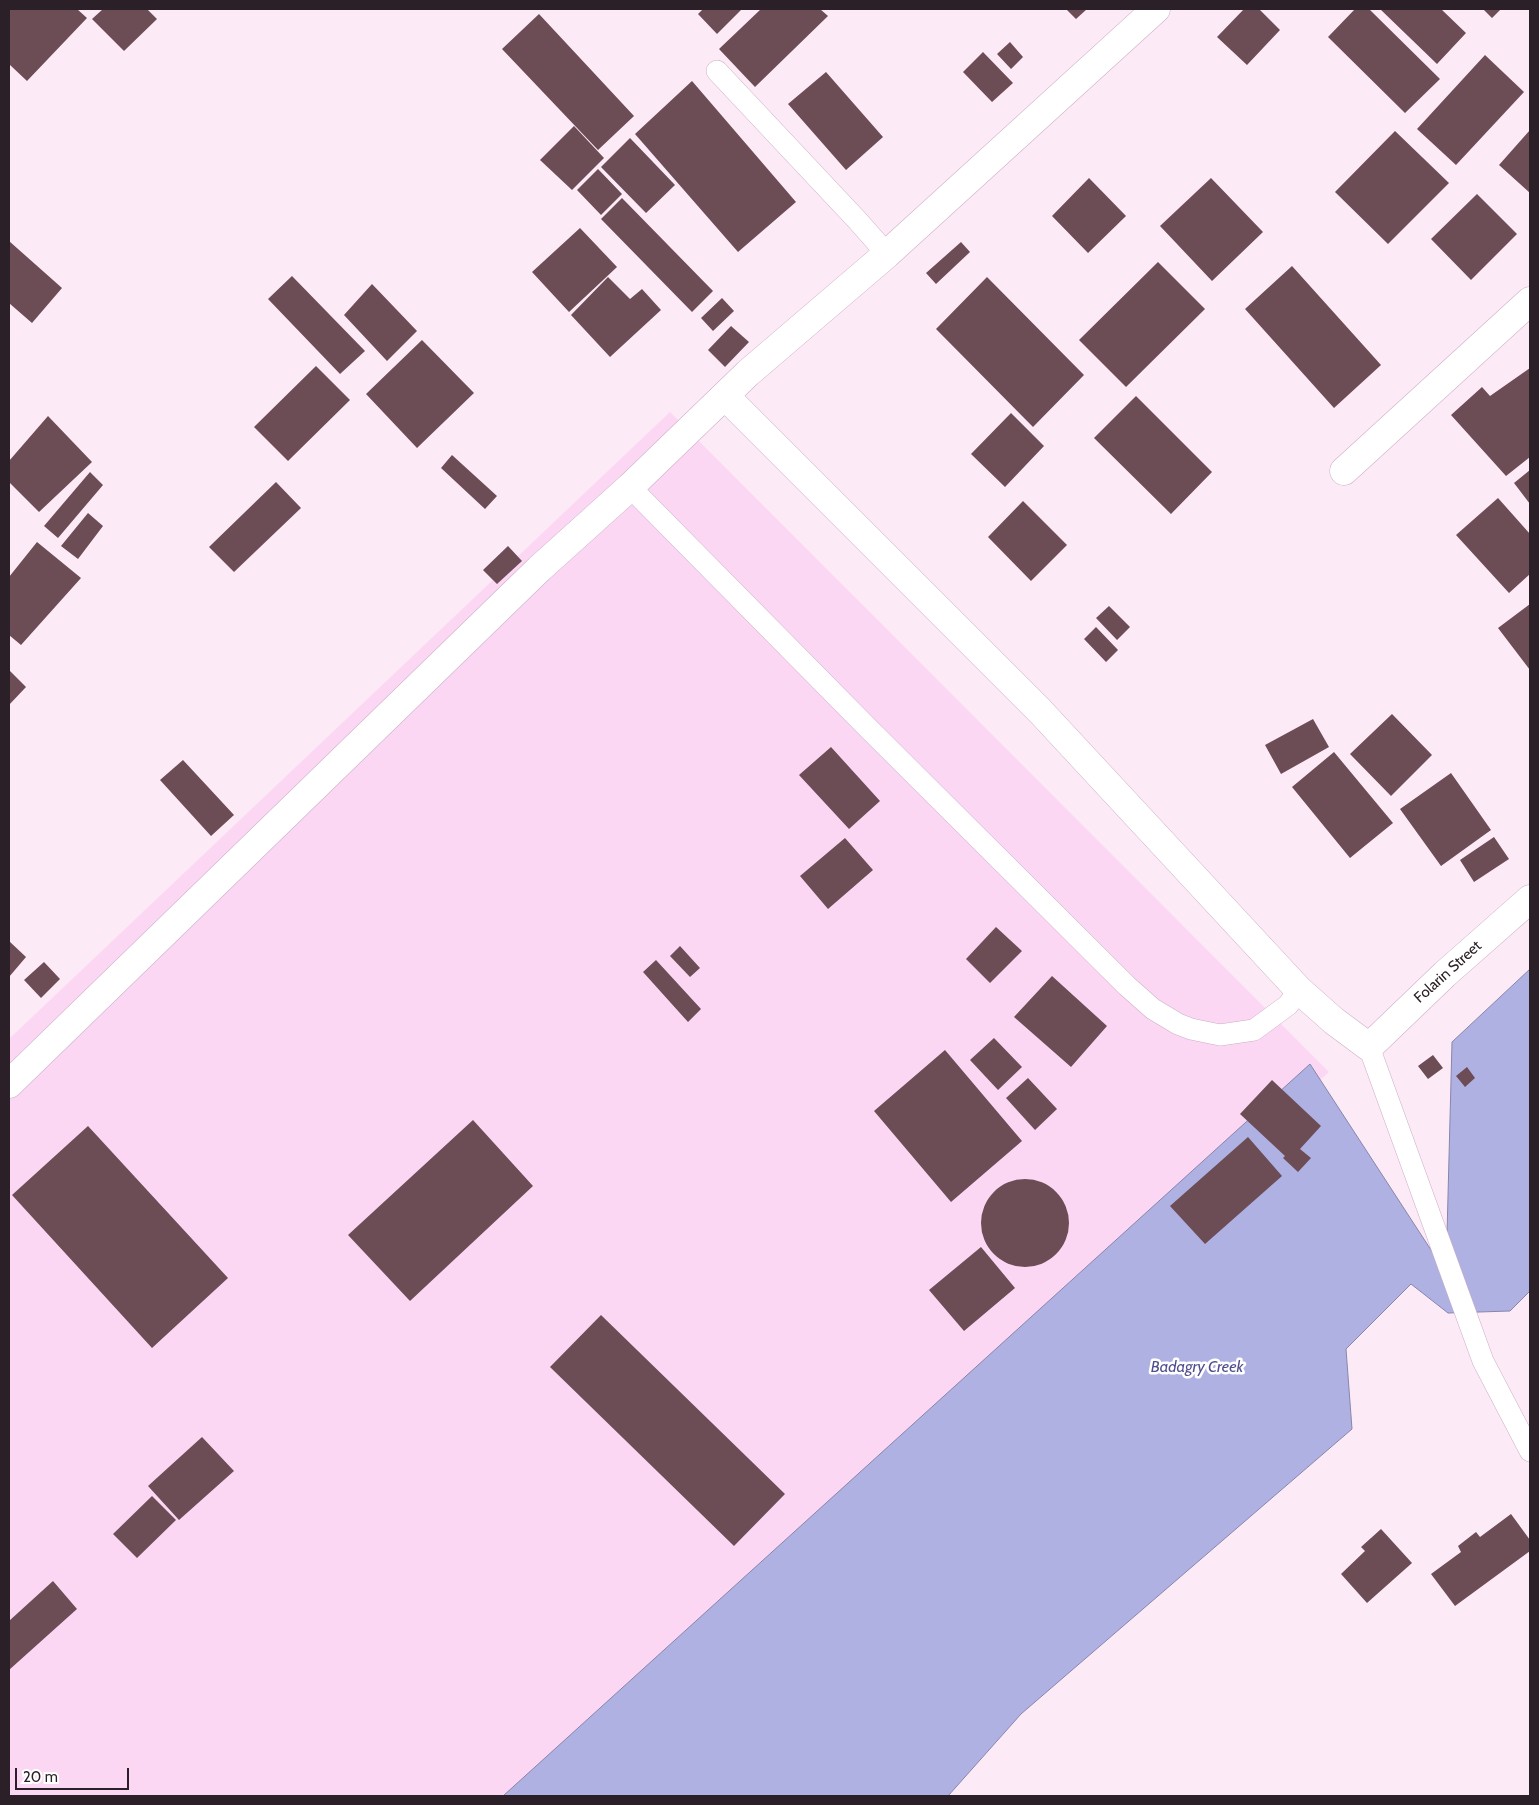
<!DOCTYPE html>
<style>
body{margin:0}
#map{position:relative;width:1539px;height:1805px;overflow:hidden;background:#fceaf7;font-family:Cabin,sans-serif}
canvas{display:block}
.frame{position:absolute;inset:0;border:10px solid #2b2028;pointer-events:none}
.scale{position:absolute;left:15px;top:1768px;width:114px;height:22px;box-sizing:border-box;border:2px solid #2b2028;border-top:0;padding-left:6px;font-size:15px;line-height:18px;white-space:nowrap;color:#2b2028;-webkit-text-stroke:4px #fff;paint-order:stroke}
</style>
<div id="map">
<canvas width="1539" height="1805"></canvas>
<div class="frame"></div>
<div class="scale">20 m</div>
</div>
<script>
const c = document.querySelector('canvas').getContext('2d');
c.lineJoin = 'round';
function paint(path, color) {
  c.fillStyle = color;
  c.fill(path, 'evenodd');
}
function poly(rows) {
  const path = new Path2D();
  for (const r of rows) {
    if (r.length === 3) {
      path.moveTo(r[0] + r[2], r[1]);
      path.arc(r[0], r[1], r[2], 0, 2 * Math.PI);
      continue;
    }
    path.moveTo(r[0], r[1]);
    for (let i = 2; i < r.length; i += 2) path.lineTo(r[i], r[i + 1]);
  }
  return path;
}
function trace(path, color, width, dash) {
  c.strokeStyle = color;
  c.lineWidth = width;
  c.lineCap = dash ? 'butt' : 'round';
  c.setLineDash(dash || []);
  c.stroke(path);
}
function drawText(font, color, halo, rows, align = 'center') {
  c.font = font + ' Cabin,sans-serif';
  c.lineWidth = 5;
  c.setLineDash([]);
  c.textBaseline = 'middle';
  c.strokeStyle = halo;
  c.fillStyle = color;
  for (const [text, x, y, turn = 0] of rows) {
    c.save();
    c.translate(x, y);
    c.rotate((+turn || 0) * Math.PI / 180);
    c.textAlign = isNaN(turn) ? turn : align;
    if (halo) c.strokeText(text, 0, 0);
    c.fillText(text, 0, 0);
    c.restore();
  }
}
const built = poly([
 [670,412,1329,1072,520,1796,9,1796,9,1039]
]);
const water = poly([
 [1530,969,1530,1291,1510,1311,1448,1313,1411,1284,1346,1349,1352,1429,1021,1714,948,1796,503,1796,1310,1064,1446,1273,1452,1042,1530,969]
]);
const building = poly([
 [9,9,77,9,87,18,27,81,9,64],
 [103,9,147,9,157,19,124,51,92,19],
 [703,9,742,9,717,34,698,14],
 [761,9,820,9,828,16,755,87,719,49],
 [1066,9,1087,9,1076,19],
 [1244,9,1259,9,1280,30,1247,65,1217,37],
 [1355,9,1369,9,1440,79,1405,113,1328,37],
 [1380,9,1441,9,1466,33,1437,64],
 [1483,9,1501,9,1492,18],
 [539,14,634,116,598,150,502,49],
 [1010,42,1023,57,1011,69,997,54],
 [983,52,1013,83,992,102,963,72],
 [1485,55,1524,92,1456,165,1417,129],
 [826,72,883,137,846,170,788,104],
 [692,81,796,202,738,252,635,134],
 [574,126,604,158,572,190,540,160],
 [1530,130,1530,193,1499,165],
 [1395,131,1449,183,1388,244,1335,192],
 [630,138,675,185,646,213,601,167],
 [598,169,622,194,601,215,577,190],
 [1089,178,1126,216,1088,253,1052,216],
 [1211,178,1263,232,1212,281,1160,226],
 [1477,194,1517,234,1471,280,1431,239],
 [622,198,713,291,692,312,601,219],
 [580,228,617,267,569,312,532,272],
 [9,241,62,288,32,323,9,303],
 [961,242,970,252,936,284,926,273],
 [1158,262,1205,309,1126,387,1079,340],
 [1292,266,1381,365,1334,408,1245,309],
 [292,276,365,351,340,374,268,299],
 [608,277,630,299,642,289,661,310,610,357,571,315],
 [987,277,1084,375,1033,427,936,329],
 [372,284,417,331,387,361,344,315],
 [722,298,734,311,713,331,701,318],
 [731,326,749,342,725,367,708,350],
 [422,340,474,393,417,448,366,394],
 [316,366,350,400,288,461,254,427],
 [1530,368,1530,457,1506,476,1451,415,1482,387,1490,396],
 [1136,396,1212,472,1171,514,1094,438],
 [1011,413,1044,446,1005,487,971,454],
 [48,416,92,462,39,512,9,482,9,461],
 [452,455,497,496,485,509,441,468],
 [1530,470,1530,504,1514,483],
 [90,472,103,485,58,538,44,526],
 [276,482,301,508,234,572,209,547],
 [1498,498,1530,534,1530,574,1509,593,1456,535],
 [1023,501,1067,545,1031,581,988,537],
 [88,513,103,526,78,559,61,546],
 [37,542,81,578,21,645,9,635,9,577],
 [508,546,522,561,497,584,483,570],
 [1530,604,1530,670,1498,628],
 [1109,606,1130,627,1117,640,1096,618],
 [1096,627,1118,650,1106,662,1084,639],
 [9,670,26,687,9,705],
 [1392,714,1432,755,1391,796,1350,754],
 [1313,719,1329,747,1281,774,1265,745],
 [831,747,880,801,849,829,799,775],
 [1334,752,1393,823,1350,858,1292,787],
 [183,760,234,815,211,836,160,780],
 [1451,773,1491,830,1441,866,1400,809],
 [1494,837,1509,859,1474,882,1460,860],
 [845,838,873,870,828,909,800,876],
 [996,927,1022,951,990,983,966,959],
 [9,941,26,957,9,977],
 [680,946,700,968,690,977,670,956],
 [656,960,701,1009,688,1022,643,972],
 [44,962,60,979,41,998,24,980],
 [1052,976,1107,1026,1071,1067,1014,1017],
 [994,1038,1022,1067,998,1090,970,1060],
 [945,1050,1022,1141,951,1202,874,1111],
 [1433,1055,1443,1068,1428,1079,1418,1066],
 [1467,1067,1475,1078,1465,1087,1456,1076],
 [1028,1078,1057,1109,1035,1130,1006,1098],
 [1272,1080,1321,1126,1300,1149,1311,1158,1298,1172,1283,1158,1285,1156,1240,1114],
 [473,1120,533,1186,410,1301,348,1235],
 [88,1126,228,1278,152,1348,12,1195],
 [1248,1137,1282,1176,1205,1244,1170,1206],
 [1025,1223,44],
 [981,1247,1015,1288,964,1331,929,1290],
 [601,1315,785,1494,734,1546,550,1367],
 [202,1437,234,1471,179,1520,148,1486],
 [152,1496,176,1520,137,1558,113,1534],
 [1511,1514,1530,1540,1530,1551,1455,1606,1431,1574,1461,1552,1458,1546,1476,1532,1480,1537],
 [1381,1529,1412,1563,1367,1603,1341,1574,1365,1551,1361,1547],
 [53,1581,77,1609,9,1670,9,1621]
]);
const lane = poly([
 [717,71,857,220,887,254],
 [630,487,866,726,1127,986,1153,1009,1178,1024,1191,1029,1220,1035,1254,1030,1288,1005,1299,990],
 [1369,1047,1483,1361,1530,1451]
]);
const street = poly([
 [725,396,1040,711,1299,990,1334,1021,1369,1047,1445,974,1530,899],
 [1344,471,1530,301],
 [9,1084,539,569,630,487,748,373,887,254,1156,9]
]);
const streetNames = [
 ["Folarin Street",1448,972,-42]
];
const waterNames = [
 ["Badagry Creek",1197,1367]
];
paint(built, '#fcd7f3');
paint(water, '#afb1e2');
trace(water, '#8786aa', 1);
paint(building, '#6c4c55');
trace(lane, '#ccafc5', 22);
trace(street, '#ccafc5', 29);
trace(lane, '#fff', 21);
trace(street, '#fff', 28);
drawText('15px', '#2b2028', '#fff', streetNames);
drawText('italic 16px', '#504e8d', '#fff', waterNames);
</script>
